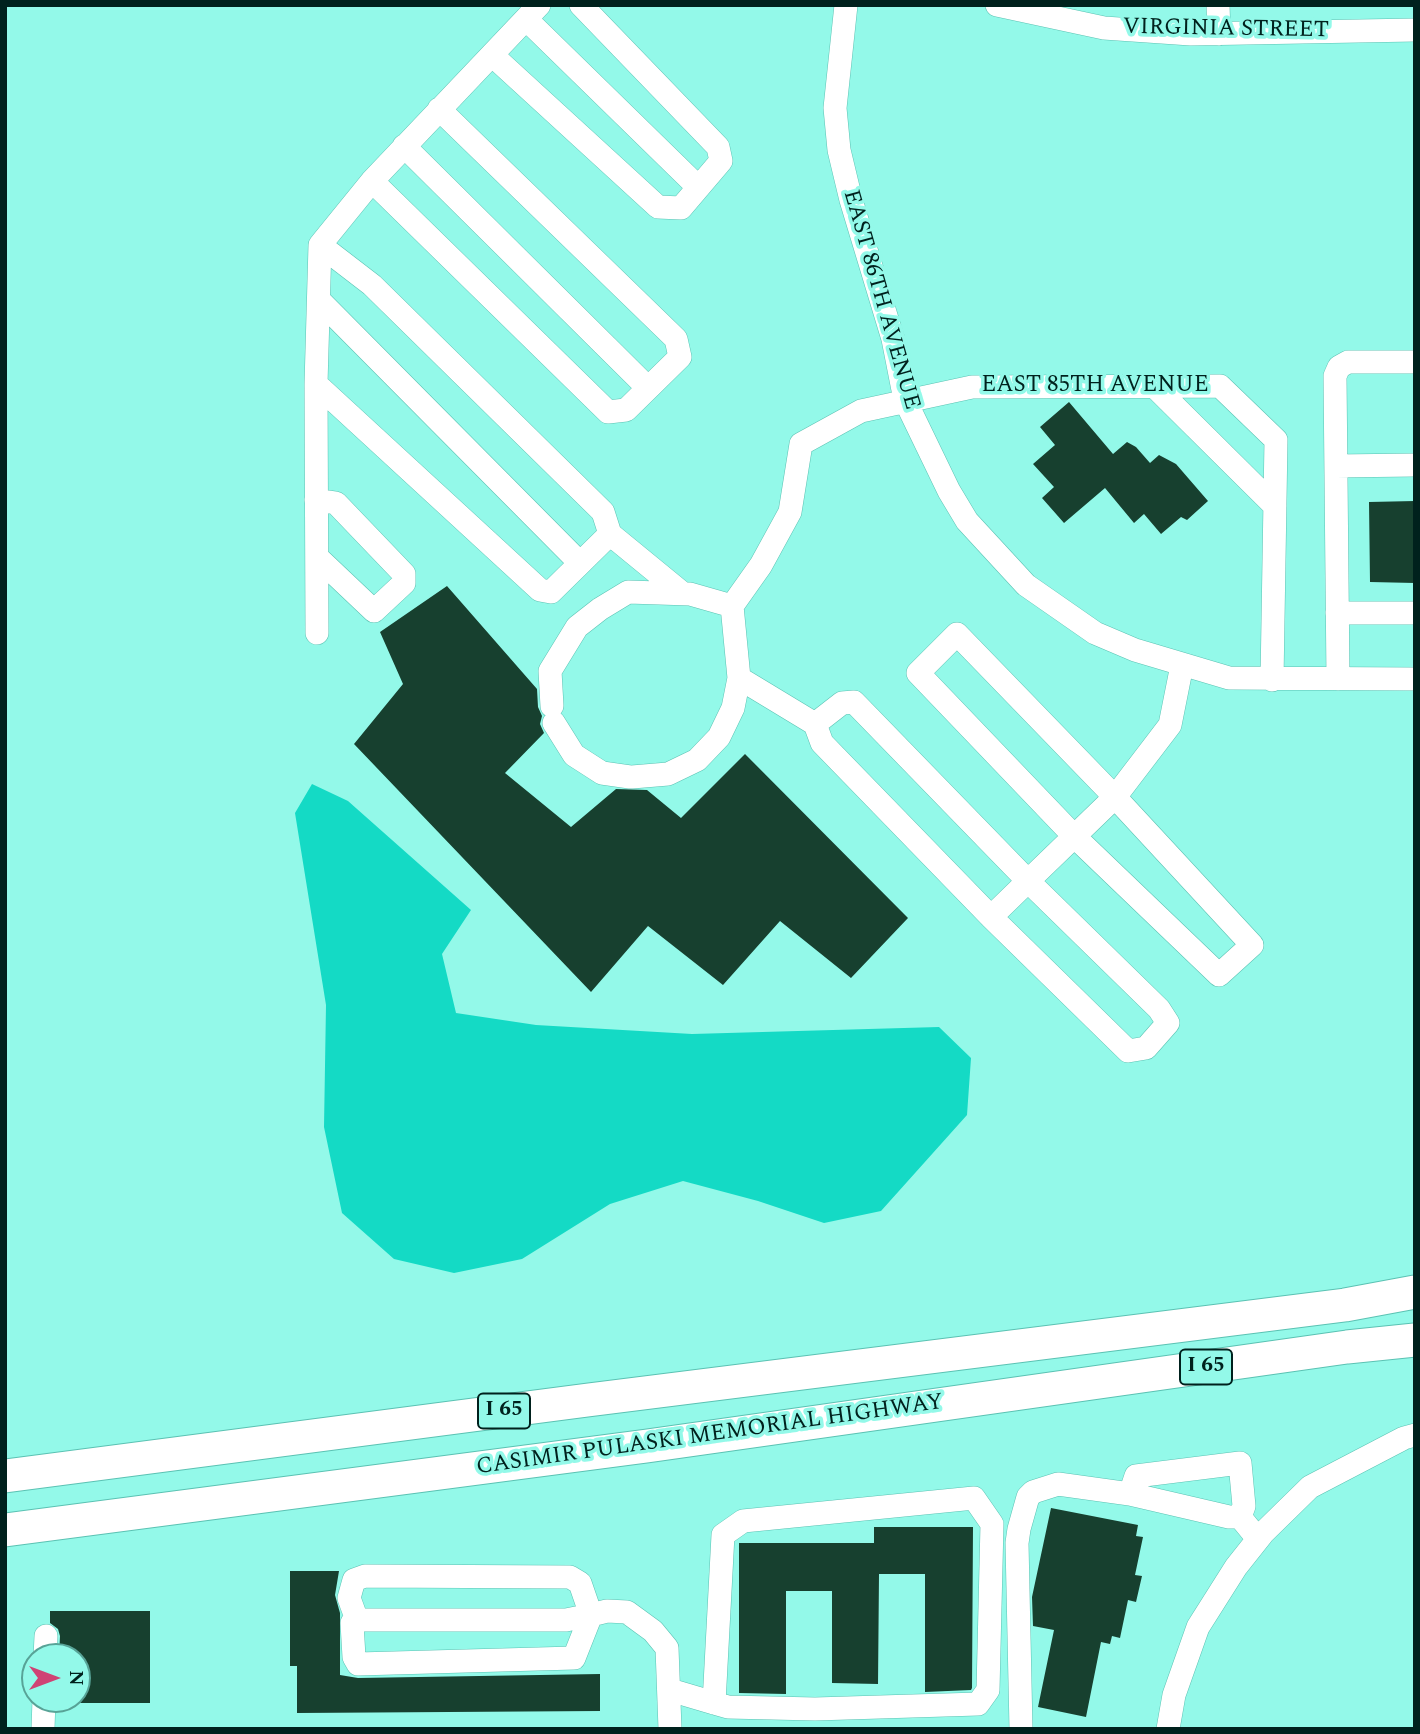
<!DOCTYPE html>
<style>
body{margin:0}
#map{position:relative;width:1420px;height:1734px;overflow:hidden;background:#93f9e9;font-family:Spectral,serif}
canvas{display:block}
.frame{position:absolute;inset:0;border:7px solid #00211d;pointer-events:none}
.north{position:absolute;left:21px;top:1643px;width:70px;height:70px;box-sizing:border-box;background:#93f9e9;border:2px solid #58a397;border-radius:50%;rotate:90deg;font-size:19px;font-weight:700;line-height:28px;text-align:center;color:#00211d}
.north::after{content:'';display:block;margin:auto;width:24px;height:32px;background:#cf4374;clip-path:polygon(50% 0,100% 100%,50% 72%,0 100%)}
</style>
<div id="map">
<canvas width="1420" height="1734"></canvas>
<div class="frame"></div>
<div class="north">N</div>
</div>
<script>
const c = document.querySelector('canvas').getContext('2d');
c.lineJoin = 'round';
function paint(path, color) {
  c.fillStyle = color;
  c.fill(path, 'evenodd');
}
function poly(rows) {
  const path = new Path2D();
  for (const r of rows) {
    path.moveTo(r[0], r[1]);
    for (let i = 2; i < r.length; i += 2) path.lineTo(r[i], r[i + 1]);
  }
  return path;
}
function trace(path, color, width, dash) {
  c.strokeStyle = color;
  c.lineWidth = width;
  c.lineCap = dash ? 'butt' : 'round';
  c.setLineDash(dash || []);
  c.stroke(path);
}
function drawText(font, color, halo, rows, align = 'center') {
  c.font = font + ' Spectral,serif';
  c.lineWidth = 7;
  c.setLineDash([]);
  c.textBaseline = 'middle';
  c.strokeStyle = halo;
  c.fillStyle = color;
  for (const [text, x, y, turn = 0] of rows) {
    c.save();
    c.translate(x, y);
    c.rotate((+turn || 0) * Math.PI / 180);
    c.textAlign = isNaN(turn) ? turn : align;
    if (halo) c.strokeText(text, 0, 0);
    c.fillText(text, 0, 0);
    c.restore();
  }
}
const water = poly([
 [312,784,348,801,471,910,442,954,456,1013,536,1025,692,1034,939,1027,971,1058,967,1115,881,1211,824,1223,758,1201,683,1181,610,1204,522,1259,454,1273,394,1259,342,1213,324,1127,326,1005,295,813]
]);
const building = poly([
 [1069,402,1113,454,1127,442,1136,447,1150,463,1159,455,1176,464,1208,501,1187,520,1181,517,1161,534,1144,514,1134,523,1105,488,1064,523,1042,498,1054,487,1033,464,1055,445,1040,427],
 [1415,501,1415,583,1370,582,1369,502],
 [447,586,537,689,538,707,542,716,540,724,544,733,505,773,571,827,616,789,647,790,681,818,745,754,908,918,851,978,780,921,723,985,648,926,591,992,354,744,403,684,380,632],
 [1051,1508,1138,1525,1136,1536,1143,1537,1135,1575,1142,1576,1136,1602,1128,1600,1120,1638,1112,1636,1110,1644,1101,1642,1086,1717,1038,1707,1054,1630,1033,1626,1032,1597],
 [874,1527,973,1527,972,1688,971,1690,925,1692,925,1574,879,1574,878,1684,832,1683,832,1591,786,1591,786,1694,739,1693,739,1543,874,1543],
 [290,1571,339,1571,335,1595,340,1613,340,1675,358,1678,600,1674,600,1711,297,1713,297,1666,290,1666],
 [50,1611,150,1611,150,1703,77,1703,77,1657,59,1657,60,1636,58,1629,50,1623]
]);
const minor = poly([
 [846,5,835,108,839,150,851,200,893,339,905,400,949,491,967,521,1026,585,1095,633,1135,650,1229,678,1415,679],
 [997,5,1104,28,1191,34,1415,30],
 [1218,5,1219,34],
 [526,19,698,187],
 [492,55,658,207,681,208,721,161,718,147,581,5],
 [404,146,648,388],
 [372,181,608,412,626,410,680,357,676,339,439,109],
 [319,300,580,563],
 [316,384,540,590,551,592,610,534,603,512,372,285,320,245],
 [1153,385,1275,506],
 [1336,466,1415,465],
 [316,500,336,503,404,574,404,583,374,611,317,557],
 [610,534,682,593],
 [732,606,761,565,790,512,801,444,861,411,972,387,1220,386,1276,440,1272,680],
 [1337,613,1415,613],
 [317,633,316,384,320,245,372,181,539,5],
 [957,634,1115,797,1252,945,1219,975,1074,836,918,673,957,634],
 [739,678,815,724],
 [1338,679,1335,376,1339,367,1348,362,1415,362],
 [552,706,550,671,577,627,600,609,628,592,690,594,732,606,739,678,733,708,719,737,697,760,668,774,632,777],
 [554,723,574,755,602,773,630,777],
 [991,917,822,743,815,724,842,703,854,702,1028,881,1159,1009,1168,1023,1146,1048,1128,1051,991,917,1028,881,1115,797,1170,725,1182,665],
 [1240,1517,1229,1517,1130,1494,1136,1476,1240,1463,1244,1506,1240,1517,1258,1539],
 [357,1620,349,1598,354,1580,365,1576,570,1577,580,1583,591,1615,574,1658,358,1664,354,1657,352,1623,357,1620,566,1620,591,1615,607,1611,627,1612,653,1631,667,1648,670,1729],
 [45,1657,46,1636],
 [670,1690,714,1703,728,1707,815,1709,978,1704,988,1690,992,1524,974,1498,743,1521,723,1535,714,1703],
 [43,1729,44,1699],
 [1021,1729,1017,1543,1019,1529,1028,1497,1033,1492,1058,1484,1130,1494],
 [1168,1729,1174,1695,1198,1627,1236,1567,1263,1533,1310,1487,1404,1438,1415,1435]
]);
const highway = poly([
 [5,1476,588,1400,1345,1305,1415,1292],
 [5,1530,647,1446,1347,1347,1415,1340]
]);
const shields = [
 [1206,1367,52],
 [504,1411,52]
];
const shieldNames = [
 ["I 65",1206,1367],
 ["I 65",504,1411]
];
const streetNames = [
 ["VIRGINIA STREET",1226,30,1],
 ["EAST 86TH AVENUE",880,300,74],
 ["EAST 85TH AVENUE",1095,386],
 ["CASIMIR PULASKI MEMORIAL HIGHWAY",710,1436,-8]
];
paint(water, '#14dac5');
paint(building, '#17402f');
trace(minor, '#5bc2b3', 24);
trace(highway, '#5bc2b3', 35);
trace(minor, '#fff', 23);
trace(highway, '#fff', 33);
for (const [x, y, w] of shields) {
  const box = new Path2D();
  box.roundRect(x - w / 2, y - 17.5, w, 35, 5);
  c.fillStyle = '#93f9e9';
  c.fill(box);
  trace(box, '#00211d', 2);
}
drawText('bold 21px', '#00211d', null, shieldNames);
drawText('23px', '#00211d', '#93f9e9', streetNames);
</script>
